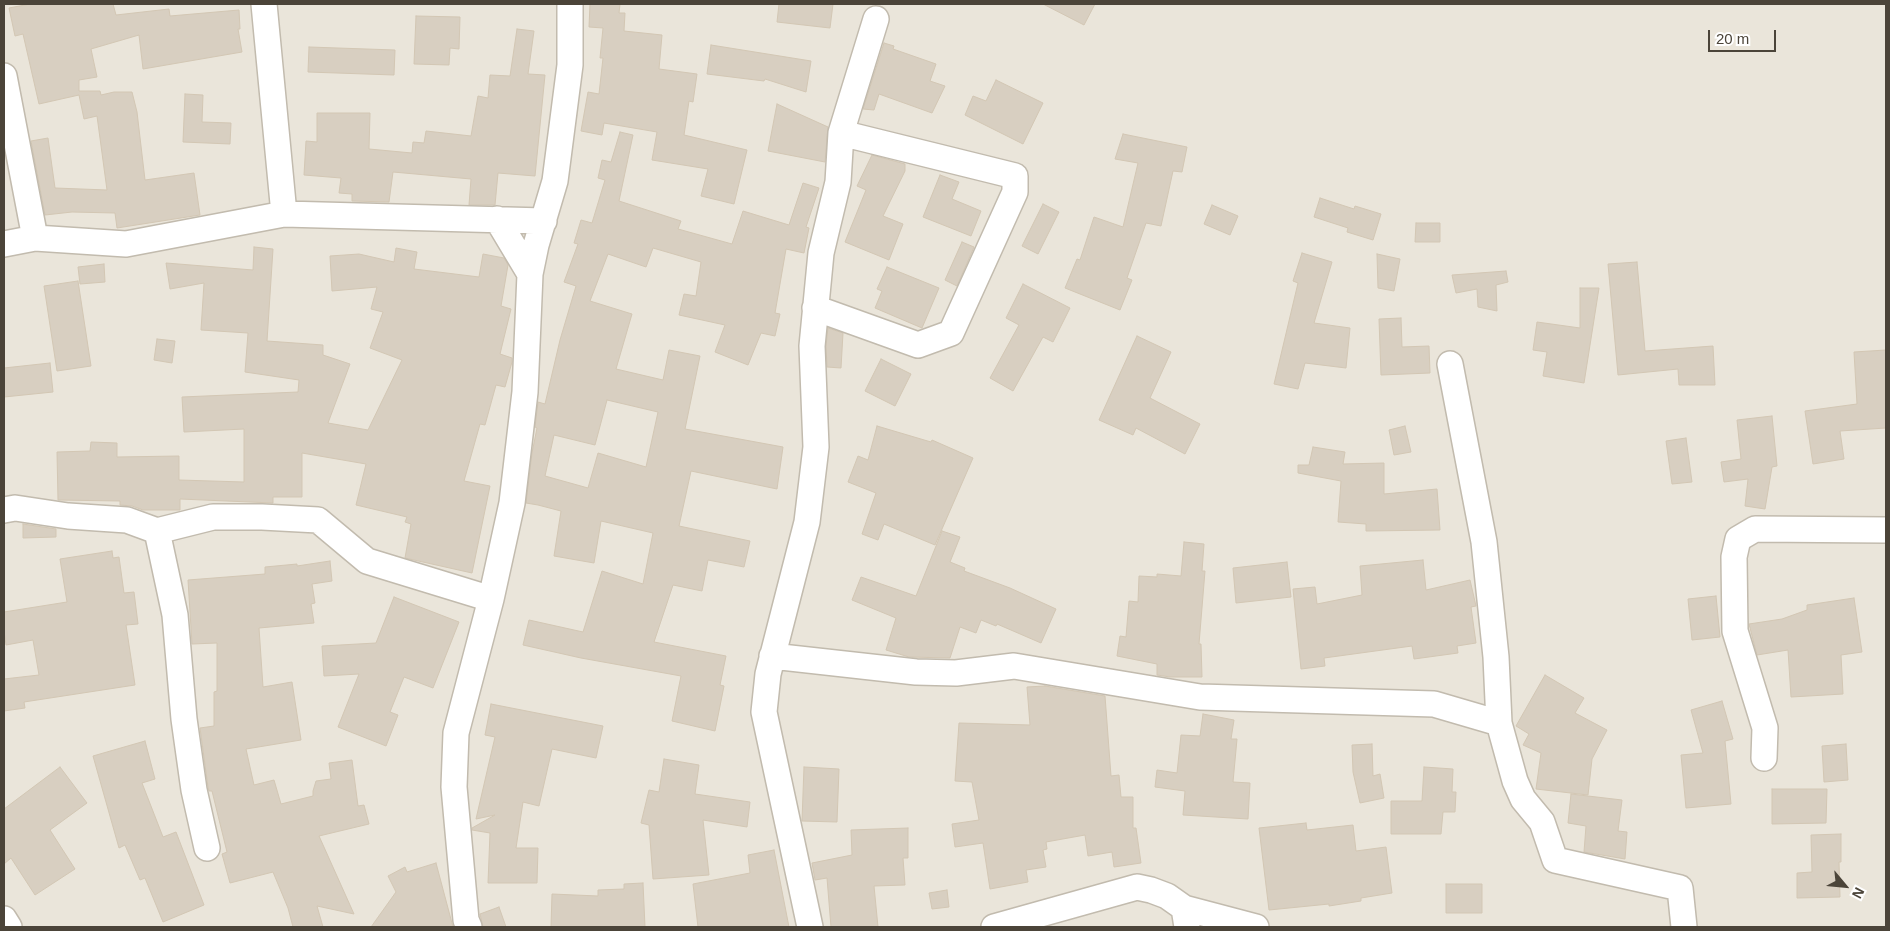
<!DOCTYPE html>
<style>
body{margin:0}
#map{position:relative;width:1890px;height:931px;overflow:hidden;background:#f6f3ec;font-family:Arial,sans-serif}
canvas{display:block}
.frame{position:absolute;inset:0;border:5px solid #4b4439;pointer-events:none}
.north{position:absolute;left:1820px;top:861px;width:50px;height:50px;-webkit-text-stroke:4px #fff;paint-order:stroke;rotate:118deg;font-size:14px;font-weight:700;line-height:20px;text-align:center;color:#4b4439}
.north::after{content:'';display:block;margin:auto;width:18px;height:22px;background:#4b4439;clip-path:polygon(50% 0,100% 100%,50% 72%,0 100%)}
.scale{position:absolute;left:1708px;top:30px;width:68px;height:22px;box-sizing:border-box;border:2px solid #4b4439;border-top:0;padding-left:6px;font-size:15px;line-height:18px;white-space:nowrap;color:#4b4439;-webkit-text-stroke:4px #fff;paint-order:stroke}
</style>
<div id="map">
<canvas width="1890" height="931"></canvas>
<div class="frame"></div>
<div class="north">N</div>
<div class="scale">20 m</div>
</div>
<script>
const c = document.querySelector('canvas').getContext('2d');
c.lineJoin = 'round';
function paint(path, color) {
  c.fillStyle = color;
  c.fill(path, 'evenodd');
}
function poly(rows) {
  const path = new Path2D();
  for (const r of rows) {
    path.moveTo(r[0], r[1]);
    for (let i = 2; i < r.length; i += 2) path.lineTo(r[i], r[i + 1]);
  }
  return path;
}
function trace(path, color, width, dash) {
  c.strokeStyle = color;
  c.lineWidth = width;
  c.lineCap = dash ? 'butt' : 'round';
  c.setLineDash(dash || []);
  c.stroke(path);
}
const residential = poly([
 [4,4,1886,4,1886,927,4,927]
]);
const building = poly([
 [30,4,113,4,116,15,169,9,170,16,239,10,240,29,238,29,242,52,143,69,139,35,91,49,97,77,79,80,79,91,100,91,101,95,114,92,132,92,137,112,145,180,194,173,200,215,117,228,115,213,72,212,45,215,31,141,48,138,55,188,107,190,97,116,84,119,79,95,39,104,23,34,15,36,9,8,30,4],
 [590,4,620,4,619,13,625,13,624,31,662,35,659,69,697,74,693,102,689,101,684,135,747,150,734,204,701,196,708,169,652,160,657,132,604,123,602,135,581,131,588,92,599,94,603,58,600,58,603,28,589,27,590,4],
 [779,4,833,4,830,28,777,22,779,4],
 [1043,4,1095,4,1084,25,1043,4],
 [416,16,460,17,459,49,450,48,449,65,414,64,416,16],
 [517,29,534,31,528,74,545,75,535,176,498,173,495,205,469,205,471,179,393,172,389,202,352,201,352,194,339,193,341,178,304,175,306,141,317,142,317,113,370,113,369,149,412,153,413,142,424,143,426,131,471,136,478,96,488,98,490,75,510,76,517,29],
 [884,43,894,46,893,49,936,64,930,81,945,86,932,113,879,94,874,110,863,109,884,43],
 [711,45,811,61,806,92,765,79,764,81,707,74,711,45],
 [309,47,395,50,394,75,308,72,309,47],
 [996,80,1043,103,1023,144,965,115,973,96,986,101,996,80],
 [185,94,203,95,202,122,231,123,230,144,183,142,185,94],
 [777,104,828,127,825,162,768,151,777,104],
 [620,132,633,135,619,201,681,221,678,229,732,244,743,211,789,225,803,183,819,188,806,227,809,228,804,253,786,249,775,313,780,314,775,336,761,333,748,365,715,352,725,325,679,315,684,294,696,296,701,262,653,248,646,267,608,254,590,301,632,314,616,369,663,380,669,350,700,356,685,429,783,447,777,489,691,471,679,526,750,541,744,567,708,560,702,591,673,585,654,642,726,656,720,685,724,686,715,731,672,721,681,676,581,658,523,645,529,620,583,632,602,571,643,584,653,533,601,521,594,563,554,556,561,511,538,505,526,503,532,453,537,428,535,427,538,402,545,404,560,340,576,286,564,282,578,244,574,243,581,220,592,223,605,180,598,178,602,160,611,162,620,132],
 [607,400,658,412,646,467,598,453,588,488,545,476,554,435,595,445,607,400],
 [1123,134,1187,147,1182,172,1173,171,1161,226,1146,223,1127,278,1132,280,1120,310,1065,288,1077,259,1080,260,1094,217,1123,227,1138,163,1115,159,1123,134],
 [872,155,905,164,905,171,883,216,903,224,889,260,845,242,866,190,857,186,872,155],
 [940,175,959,182,952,199,981,211,971,236,923,217,940,175],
 [1320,198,1354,209,1355,206,1381,214,1373,240,1347,232,1348,228,1314,217,1320,198],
 [1043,204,1059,212,1038,254,1022,246,1043,204],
 [1212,205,1238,216,1230,235,1204,224,1212,205],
 [1416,223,1440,223,1440,242,1415,242,1416,223],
 [962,242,974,247,957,286,945,280,962,242],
 [254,247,273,249,267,341,323,345,323,355,350,364,328,423,368,430,402,360,370,348,383,312,371,309,377,287,332,291,330,256,359,254,394,262,396,248,417,252,414,269,479,277,483,254,504,258,508,265,501,306,511,309,500,354,512,358,512,362,505,387,496,385,485,425,480,424,464,481,490,486,472,573,405,558,411,524,405,522,407,517,356,505,366,464,302,453,302,497,273,497,273,503,180,499,180,510,143,510,132,506,120,505,120,501,58,500,57,452,90,451,91,442,117,443,117,457,179,456,179,480,244,482,244,429,184,432,182,397,298,392,299,380,245,372,248,333,201,330,204,283,170,289,166,263,253,270,254,247],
 [1302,253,1332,262,1314,323,1350,328,1346,368,1305,363,1298,389,1274,384,1298,283,1293,281,1302,253],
 [1377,254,1400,259,1394,291,1378,288,1377,254],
 [1637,262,1645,351,1713,346,1715,385,1679,385,1678,369,1618,375,1608,264,1637,262],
 [104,264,105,282,80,284,78,267,104,264],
 [887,267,939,288,922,328,875,308,882,291,877,289,887,267],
 [1506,271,1508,282,1496,285,1497,311,1478,307,1477,289,1456,293,1452,275,1506,271],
 [78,281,91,366,57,371,44,286,78,281],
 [1023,284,1070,308,1053,342,1043,337,1013,391,990,378,1019,325,1006,318,1023,284],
 [1580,288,1599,288,1584,383,1543,376,1547,352,1533,350,1537,322,1580,328,1580,288],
 [1401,318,1402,347,1429,346,1430,373,1381,375,1379,319,1401,318],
 [828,328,843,333,841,368,827,367,826,346,828,328],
 [1137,336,1171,352,1150,398,1200,424,1185,454,1136,428,1133,435,1099,420,1137,336],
 [157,339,175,341,172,363,154,360,157,339],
 [1886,350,1886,428,1840,431,1844,459,1813,464,1805,411,1857,404,1854,352,1886,350],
 [881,359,911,374,895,406,865,391,881,359],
 [50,363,53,392,4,397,4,368,50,363],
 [1772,416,1777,466,1772,467,1765,509,1745,506,1748,479,1724,482,1721,462,1741,459,1737,420,1772,416],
 [877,426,931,442,932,440,973,458,935,545,884,524,878,540,862,534,876,493,848,482,858,456,868,460,877,426],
 [1405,426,1411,452,1394,455,1389,430,1405,426],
 [1686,438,1692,482,1672,484,1666,441,1686,438],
 [1313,447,1345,452,1343,464,1384,463,1384,494,1437,489,1440,530,1366,531,1366,524,1338,522,1341,481,1298,473,1298,465,1309,465,1313,447],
 [23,524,56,529,56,537,23,538,23,524],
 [942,531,960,537,950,562,965,568,964,571,1010,588,1056,609,1041,643,997,624,996,626,981,620,976,633,960,627,950,658,909,657,886,650,896,618,852,600,861,577,916,596,942,531],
 [1184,542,1204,544,1202,571,1205,571,1199,644,1201,644,1202,677,1170,677,1157,675,1157,664,1117,656,1120,636,1126,637,1129,601,1138,602,1139,576,1157,577,1157,574,1181,576,1184,542],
 [112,551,113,558,119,557,124,593,134,592,138,624,126,625,135,685,24,702,25,708,4,711,4,679,39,675,33,640,6,645,4,631,4,612,67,602,60,559,112,551],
 [1423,560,1426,590,1470,580,1476,606,1471,607,1476,643,1457,646,1458,653,1414,659,1412,646,1324,658,1325,666,1301,669,1293,589,1315,587,1317,604,1362,595,1360,566,1423,560],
 [330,561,332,581,312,584,315,603,311,604,314,623,259,628,263,687,292,682,301,740,246,749,254,785,274,780,281,804,313,796,313,791,316,781,331,779,329,763,352,760,358,806,364,805,369,824,319,836,354,914,317,906,323,927,293,927,288,908,273,872,230,883,222,854,227,852,212,791,209,791,208,787,200,728,214,726,214,692,217,691,217,643,192,644,188,580,265,574,265,567,297,564,297,566,330,561],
 [1287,562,1291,597,1236,603,1233,568,1287,562],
 [1716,596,1720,637,1692,640,1688,599,1716,596],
 [394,597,459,622,433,688,404,677,390,712,398,715,386,746,338,727,359,674,324,676,322,646,376,643,394,597],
 [1854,598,1862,652,1841,655,1843,694,1791,697,1788,650,1757,655,1749,624,1782,619,1807,610,1807,605,1854,598],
 [1545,675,1584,698,1575,713,1607,730,1592,759,1588,795,1536,789,1541,753,1523,745,1529,734,1516,726,1545,675],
 [1045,686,1105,696,1111,776,1119,775,1121,797,1133,797,1133,828,1136,828,1141,863,1114,867,1112,852,1088,856,1085,835,1046,842,1047,849,1043,850,1046,867,1026,870,1028,882,990,889,983,843,955,847,952,824,979,820,972,782,955,781,959,723,1030,725,1027,687,1045,686],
 [1722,701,1733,739,1725,741,1731,804,1686,808,1681,755,1703,753,1691,710,1722,701],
 [491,704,603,726,596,758,552,749,539,806,523,802,516,848,538,848,537,883,488,883,490,833,472,830,472,828,495,815,476,819,495,737,485,735,491,704],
 [1203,714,1234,720,1231,739,1237,739,1233,782,1250,783,1248,819,1183,815,1185,791,1155,787,1157,770,1177,773,1181,735,1200,736,1203,714],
 [145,741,155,779,142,783,163,837,176,832,204,905,163,922,145,878,140,880,125,845,119,848,93,756,145,741],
 [1372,744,1373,776,1380,774,1384,798,1360,803,1353,772,1352,745,1372,744],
 [1846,744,1848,780,1824,782,1822,746,1846,744],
 [664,759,699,765,695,794,750,802,747,827,703,820,709,875,653,879,649,825,641,823,649,790,659,792,664,759],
 [60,767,87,803,50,830,75,869,35,895,11,858,4,864,4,809,60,767],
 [804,767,839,769,837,822,802,821,804,767],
 [1424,767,1453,769,1452,792,1456,792,1455,812,1443,812,1441,834,1391,834,1391,801,1422,801,1424,767],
 [1772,789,1827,789,1826,823,1772,824,1772,789],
 [1571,794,1622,800,1618,831,1627,832,1625,859,1584,852,1586,826,1568,823,1571,794],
 [1306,823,1307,830,1353,825,1356,851,1386,847,1392,893,1361,898,1361,901,1329,906,1329,904,1269,910,1259,828,1306,823],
 [908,828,908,858,903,858,905,885,874,886,878,927,831,927,827,878,815,880,812,863,852,855,851,830,908,828],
 [1841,834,1841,862,1839,862,1840,897,1797,898,1797,873,1812,872,1811,835,1841,834],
 [774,850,789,927,698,927,693,884,750,873,748,855,774,850],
 [436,863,453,927,371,927,396,892,388,876,405,867,407,872,436,863],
 [643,883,645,927,551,927,552,894,598,896,598,890,624,889,624,884,643,883],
 [1446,884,1482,884,1482,913,1446,913,1446,884],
 [947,890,949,907,932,909,929,893,947,890],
 [499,907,506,927,483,927,480,914,499,907]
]);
const street = poly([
 [264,4,284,214],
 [4,76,35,238],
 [497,219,530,274],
 [4,244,35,238,126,244,284,214,544,221],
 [815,308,918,345,951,333,1015,192,1015,176,841,133],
 [1450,364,1484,542,1496,657,1499,723],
 [4,510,15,508,68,516,127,520,157,531,213,517,262,517,318,520,367,561,491,599],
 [157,531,175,615,184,719,194,790,207,848],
 [772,656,916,672,956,673,1014,666,1200,697,1434,704,1499,723,1515,781,1523,799,1542,822,1555,860,1680,888,1684,927],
 [1764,758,1765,728,1735,631,1734,557,1738,539,1755,529,1886,530],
 [1184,908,1256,927],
 [4,919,9,927],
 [469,927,466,920,454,787,456,733,491,599,512,503,525,392,530,274,536,245,555,181,570,65,570,4],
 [810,927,764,712,768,674,807,522,816,447,812,346,821,253,838,182,841,133,876,19],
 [994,927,1137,887,1151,890,1167,896,1184,908,1187,927]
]);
paint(residential, '#eae5da');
paint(building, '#d8cfc1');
trace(building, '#d3c7b4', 1);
trace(street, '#c2bbae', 28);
trace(street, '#fff', 25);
</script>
